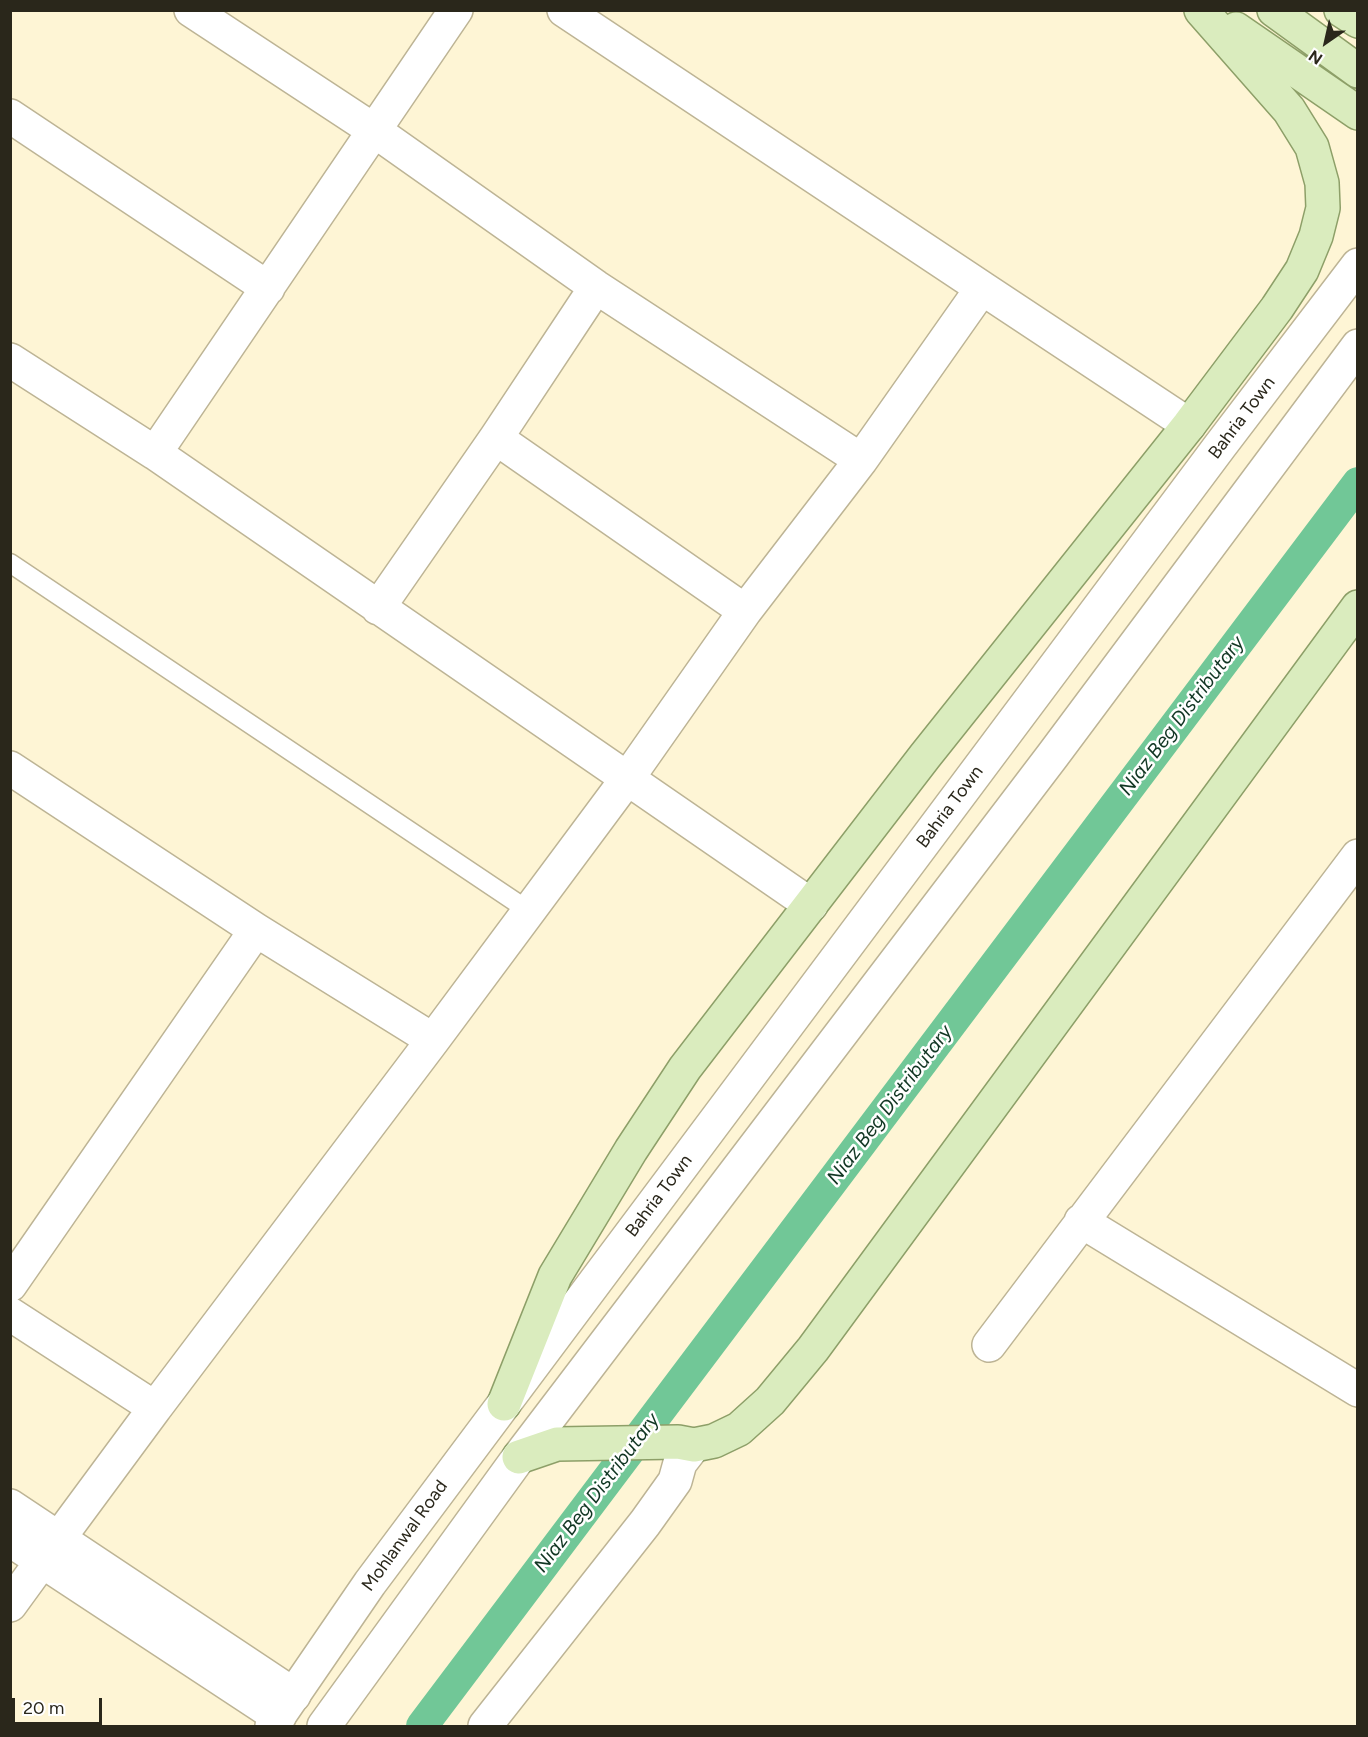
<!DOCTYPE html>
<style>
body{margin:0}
#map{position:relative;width:1368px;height:1737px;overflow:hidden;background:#fef5d5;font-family:Figtree,sans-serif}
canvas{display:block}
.frame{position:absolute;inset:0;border:12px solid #2a271b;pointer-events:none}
.north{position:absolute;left:1296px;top:12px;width:60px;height:60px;-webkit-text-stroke:4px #fff;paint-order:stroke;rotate:214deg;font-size:16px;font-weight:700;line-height:24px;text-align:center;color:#2a271b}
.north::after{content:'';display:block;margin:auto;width:21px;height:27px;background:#2a271b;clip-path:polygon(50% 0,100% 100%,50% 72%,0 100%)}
.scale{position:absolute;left:12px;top:1698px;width:90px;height:27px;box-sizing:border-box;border:3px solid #2a271b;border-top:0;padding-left:8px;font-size:18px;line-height:21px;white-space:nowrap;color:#2a271b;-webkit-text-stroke:4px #fff;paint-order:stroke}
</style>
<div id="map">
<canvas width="1368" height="1737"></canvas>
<div class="frame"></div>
<div class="north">N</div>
<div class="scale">20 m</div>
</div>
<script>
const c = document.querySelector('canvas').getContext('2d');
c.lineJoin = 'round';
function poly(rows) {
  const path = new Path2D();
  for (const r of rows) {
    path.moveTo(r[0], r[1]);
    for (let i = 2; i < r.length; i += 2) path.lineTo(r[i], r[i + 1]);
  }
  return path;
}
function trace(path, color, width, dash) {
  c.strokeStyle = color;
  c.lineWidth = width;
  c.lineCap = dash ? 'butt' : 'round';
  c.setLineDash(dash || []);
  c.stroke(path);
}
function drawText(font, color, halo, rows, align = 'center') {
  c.font = font + ' Figtree,sans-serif';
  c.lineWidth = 5;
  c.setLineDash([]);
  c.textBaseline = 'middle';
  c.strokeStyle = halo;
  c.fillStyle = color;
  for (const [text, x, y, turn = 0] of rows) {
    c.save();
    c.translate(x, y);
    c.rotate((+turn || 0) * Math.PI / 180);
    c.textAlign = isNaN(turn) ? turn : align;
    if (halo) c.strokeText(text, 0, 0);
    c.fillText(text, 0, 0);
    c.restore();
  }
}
const canal = poly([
 [422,1726,1358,483]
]);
const service = poly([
 [10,563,529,911]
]);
const minor = poly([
 [191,10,375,131,596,287,861,460],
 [10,116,268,288],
 [982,288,1189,425],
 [10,360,155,453,811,905],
 [496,438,745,611],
 [155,453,456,10],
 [378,608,496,438,596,287],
 [10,768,256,930,433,1040],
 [1081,1221,1358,1390],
 [10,1285,256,930],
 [10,1314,155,1408,433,1040,627,779,745,611,861,460,982,288,564,10],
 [989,1345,1358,856],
 [10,1506,294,1695],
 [10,1540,42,1561,155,1408],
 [10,1605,42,1561,279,1717],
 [485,1726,645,1523,675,1481,680,1463,694,1445]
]);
const secondary = poly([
 [272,1726,370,1583,1220,446,1358,265],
 [324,1726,519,1457,1053,755,1358,346]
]);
const primary = poly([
 [1274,10,1358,71],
 [1341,10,1358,21],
 [1236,29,1358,113],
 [504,1404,555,1276,631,1150,685,1068,925,756,1189,425,1277,308,1302,270,1316,236,1323,208,1322,183,1312,147,1289,110,1201,10],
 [519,1457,557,1444,678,1442,694,1445,714,1441,739,1429,770,1401,813,1349,1358,607]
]);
const streetNames = [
 ["Bahria Town",1242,418,-53],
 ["Bahria Town",950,807,-53],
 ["Bahria Town",659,1196,-53],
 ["Mohlanwal Road",405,1536,-54]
];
const waterNames = [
 ["Niaz Beg Distributary",1182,716,-53],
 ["Niaz Beg Distributary",890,1105,-53],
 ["Niaz Beg Distributary",597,1493,-53]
];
trace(canal, '#71c797', 32);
trace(service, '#bdb495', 21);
trace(minor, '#bdb495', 36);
trace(secondary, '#bdb495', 36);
trace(primary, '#8d9f68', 36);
trace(service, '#fff', 18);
trace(minor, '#fff', 33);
trace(secondary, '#fff', 33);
trace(primary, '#daecbe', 33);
drawText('18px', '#2a271b', '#fff', streetNames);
drawText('italic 20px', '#113623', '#fff', waterNames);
</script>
